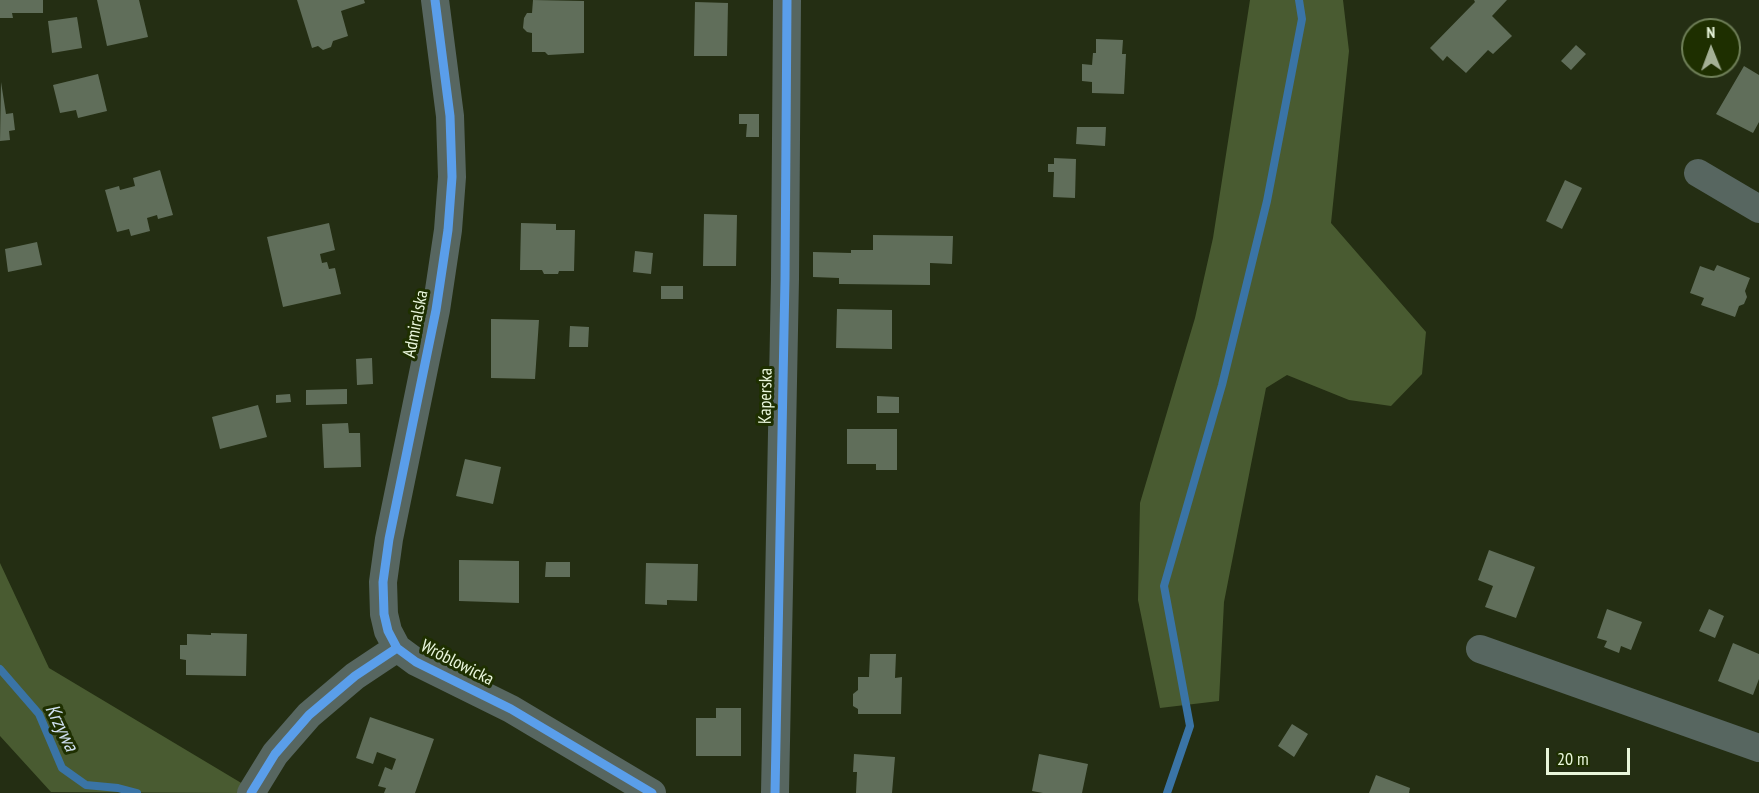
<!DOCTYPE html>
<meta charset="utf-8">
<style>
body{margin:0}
#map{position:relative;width:1759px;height:793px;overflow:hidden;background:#242e13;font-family:"PT Sans Narrow",sans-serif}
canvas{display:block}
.north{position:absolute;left:1681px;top:18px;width:60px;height:60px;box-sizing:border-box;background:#1e2f00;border:2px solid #6f7f58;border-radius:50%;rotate:359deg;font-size:16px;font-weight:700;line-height:24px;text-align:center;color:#e9f6db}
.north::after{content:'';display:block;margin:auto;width:21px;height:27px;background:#a4b095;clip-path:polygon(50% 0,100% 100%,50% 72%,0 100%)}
.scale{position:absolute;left:1546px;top:748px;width:84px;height:27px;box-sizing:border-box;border:3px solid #e9f6db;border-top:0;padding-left:8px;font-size:18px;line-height:21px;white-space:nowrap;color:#e9f6db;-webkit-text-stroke:4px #1e2f00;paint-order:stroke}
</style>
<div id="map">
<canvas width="1759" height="793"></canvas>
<div class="north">N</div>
<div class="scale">20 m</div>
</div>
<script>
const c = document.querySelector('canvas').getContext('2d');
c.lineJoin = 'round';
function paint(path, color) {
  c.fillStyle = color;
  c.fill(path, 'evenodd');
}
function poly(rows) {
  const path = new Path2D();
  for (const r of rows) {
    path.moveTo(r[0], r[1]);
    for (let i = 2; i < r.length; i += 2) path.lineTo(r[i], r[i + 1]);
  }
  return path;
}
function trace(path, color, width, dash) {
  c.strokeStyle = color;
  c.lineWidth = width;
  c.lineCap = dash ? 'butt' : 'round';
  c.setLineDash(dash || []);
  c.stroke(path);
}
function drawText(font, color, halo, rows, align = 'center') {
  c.font = font + ' "PT Sans Narrow",sans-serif';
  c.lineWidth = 6;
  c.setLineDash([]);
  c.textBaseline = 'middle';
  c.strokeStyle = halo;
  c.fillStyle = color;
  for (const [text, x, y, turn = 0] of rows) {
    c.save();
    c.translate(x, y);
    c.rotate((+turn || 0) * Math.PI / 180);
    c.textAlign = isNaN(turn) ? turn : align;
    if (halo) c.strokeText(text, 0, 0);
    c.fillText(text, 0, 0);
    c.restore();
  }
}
const green = poly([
 [1250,0,1343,0,1349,51,1331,223,1426,332,1422,374,1391,406,1349,400,1287,375,1266,388,1224,602,1219,701,1160,708,1138,600,1140,503,1195,318,1213,238],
 [0,563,49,668,243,784,240,793,51,792,0,736]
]);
const stream = poly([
 [0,669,39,714,62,768,86,785,118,788,137,793],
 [1167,793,1190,726,1164,586,1222,385,1267,201,1302,19,1299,0]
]);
const building = poly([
 [0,0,43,0,43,13,12,13,13,18,0,18],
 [97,0,139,0,148,37,107,46],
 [297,0,364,0,365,3,341,11,348,36,333,41,331,47,323,50,318,46,312,48],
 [533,0,584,1,584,53,548,55,545,52,532,52,532,33,527,32,523,28,524,18,527,13,532,13],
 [1474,0,1507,0,1492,16,1512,36,1493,54,1488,50,1466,73,1447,56,1443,61,1430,48,1475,2],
 [695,2,728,3,727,56,694,56],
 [77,17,82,48,52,53,48,21],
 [1096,39,1123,40,1122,54,1126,54,1124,94,1092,93,1092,82,1082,81,1082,64,1092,65,1093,53,1096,53],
 [1576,45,1586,54,1571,70,1561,61],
 [1744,66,1759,75,1759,122,1753,133,1716,114],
 [98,74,107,111,78,118,76,110,60,113,53,85],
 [1,82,6,114,13,113,15,130,9,131,10,140,0,141],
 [739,114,759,114,759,137,746,137,747,124,739,124],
 [1077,127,1106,127,1105,146,1076,144],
 [1054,158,1076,159,1075,198,1053,197,1054,172,1048,172,1048,164,1054,164],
 [160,170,173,215,158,219,157,215,147,218,150,231,131,236,129,229,117,232,105,190,119,186,120,190,135,186,133,178],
 [1565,180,1582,188,1562,229,1546,221],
 [704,214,737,215,736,266,703,266],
 [329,223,335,250,320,254,322,263,327,262,329,269,335,268,341,294,283,307,267,237],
 [521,223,556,224,556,230,575,230,574,271,559,271,558,274,544,274,542,270,520,270],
 [873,235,953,236,952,264,930,263,930,285,839,284,839,278,813,277,813,252,851,253,851,250,873,250],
 [37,242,42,265,8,272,5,249],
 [635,251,653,253,651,274,633,272],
 [1717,265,1750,278,1745,291,1747,297,1744,304,1739,306,1735,317,1701,305,1704,298,1690,293,1700,266,1714,271],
 [661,286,683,286,683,299,661,299],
 [837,309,892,310,892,349,836,348],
 [491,319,539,320,535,379,491,378],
 [570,326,589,327,588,347,569,347],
 [372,358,373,384,357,385,356,359],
 [347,389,347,404,306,405,306,390],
 [290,394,291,402,276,403,276,395],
 [877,396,899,397,899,413,877,413],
 [258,405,267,437,220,449,212,417],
 [348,423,349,433,360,433,361,467,324,468,322,424],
 [847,429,897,429,897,470,876,470,876,464,847,464],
 [465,459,501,467,493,504,456,496],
 [1489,550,1535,567,1516,618,1485,607,1493,586,1478,580],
 [459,560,519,561,519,603,459,601],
 [546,562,570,562,570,577,545,577],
 [646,563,698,564,697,601,667,600,667,605,645,604],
 [1607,609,1642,622,1631,650,1621,646,1619,653,1604,647,1607,641,1597,638],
 [1709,609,1724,616,1715,638,1699,631],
 [211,633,247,634,246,676,186,675,186,660,180,659,180,645,187,645,187,634,211,635],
 [1733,643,1759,654,1759,679,1753,695,1718,681],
 [870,654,896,654,895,678,902,677,901,714,858,714,858,709,853,706,853,694,858,690,858,677,869,677],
 [716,708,741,708,741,756,696,756,696,718,716,718],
 [370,717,434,739,415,793,384,793,386,788,378,786,385,767,392,770,396,759,377,752,373,764,356,758],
 [1292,724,1308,734,1294,757,1278,746],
 [854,754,895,757,892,793,856,793,857,772,853,772],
 [1039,754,1088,764,1082,793,1043,793,1032,791],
 [1376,775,1410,788,1409,793,1369,793]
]);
const minor = poly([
 [435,0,450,116,452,177,448,230,436,310,389,539,383,582,384,614,388,631,397,648,416,662,511,709,652,793],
 [1698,173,1759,209],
 [1480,649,1759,748],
 [251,793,275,754,309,715,355,676,397,648],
 [775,793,785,279,787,0]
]);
const cycleway = poly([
 [435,0,450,116,452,177,448,230,436,310,389,539,383,582,384,614,388,631,397,648,416,662,511,709,652,793],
 [251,793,275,754,309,715,355,676,397,648],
 [775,793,785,279,787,0]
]);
const streetNames = [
 ["Admiralska",416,324,-79],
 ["Kaperska",766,396,-89],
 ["Wróblowicka",457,663,27]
];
const waterNames = [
 ["Krzywa",61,728,64]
];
paint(green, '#495b31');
trace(stream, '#3a74a6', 8);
paint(building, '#606e5a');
trace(minor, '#576660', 28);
trace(cycleway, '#5a9eea', 9);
drawText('18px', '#e9f6db', '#1e2f00', streetNames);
drawText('italic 20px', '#d0e0f0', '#1e2f00', waterNames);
</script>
